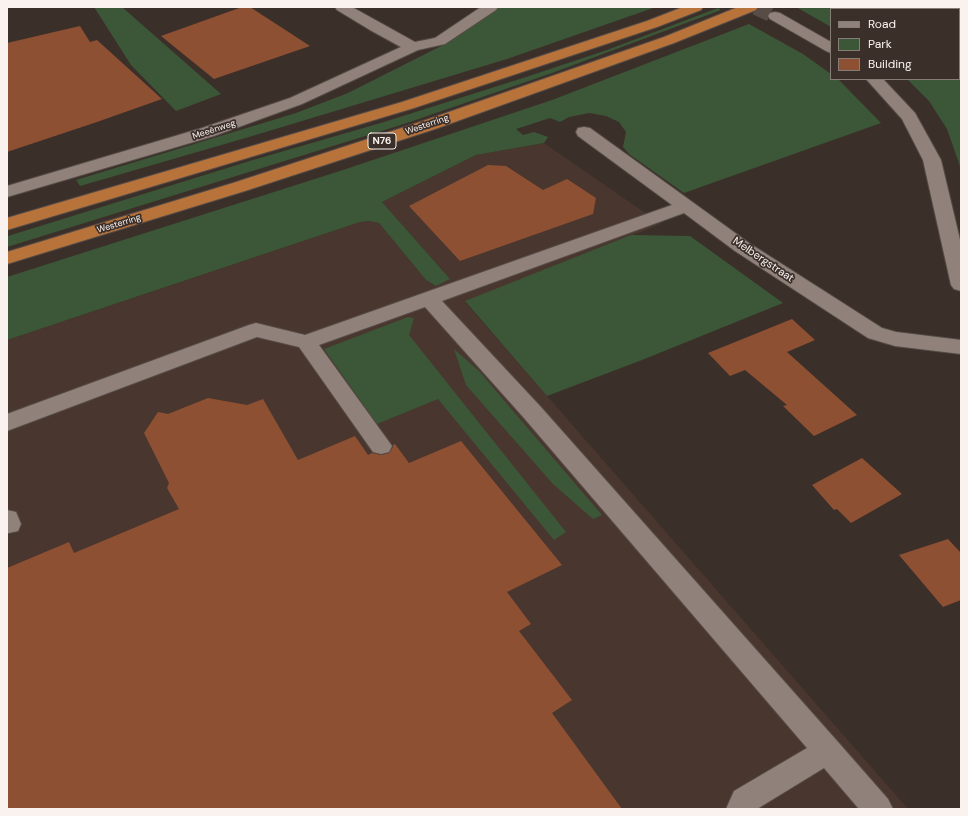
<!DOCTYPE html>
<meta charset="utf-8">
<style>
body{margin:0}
#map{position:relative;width:968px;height:816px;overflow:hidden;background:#3b2f2a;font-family:"DM Sans",sans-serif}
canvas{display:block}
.frame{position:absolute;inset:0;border:8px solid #faf2ee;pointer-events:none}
.legend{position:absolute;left:830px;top:8px;width:130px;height:72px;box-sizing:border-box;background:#3b2f2a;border:1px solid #877d78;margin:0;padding:5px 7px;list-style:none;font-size:12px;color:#faf2ee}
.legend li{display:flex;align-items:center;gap:8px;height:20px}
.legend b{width:20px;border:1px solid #877d78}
</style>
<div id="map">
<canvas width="968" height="816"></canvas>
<div class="frame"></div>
<ul class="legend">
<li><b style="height:5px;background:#90827b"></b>Road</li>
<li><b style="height:11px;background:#3c5737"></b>Park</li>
<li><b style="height:11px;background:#8e5033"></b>Building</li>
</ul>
</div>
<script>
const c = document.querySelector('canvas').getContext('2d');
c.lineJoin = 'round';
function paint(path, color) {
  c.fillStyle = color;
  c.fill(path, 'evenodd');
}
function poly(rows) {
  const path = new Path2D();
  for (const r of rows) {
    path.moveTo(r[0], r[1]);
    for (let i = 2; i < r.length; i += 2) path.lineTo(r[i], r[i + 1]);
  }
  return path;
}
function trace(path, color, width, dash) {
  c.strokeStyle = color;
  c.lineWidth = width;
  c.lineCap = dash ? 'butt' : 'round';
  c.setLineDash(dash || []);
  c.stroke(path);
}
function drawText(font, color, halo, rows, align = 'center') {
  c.font = font + ' "DM Sans",sans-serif';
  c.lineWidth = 3.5;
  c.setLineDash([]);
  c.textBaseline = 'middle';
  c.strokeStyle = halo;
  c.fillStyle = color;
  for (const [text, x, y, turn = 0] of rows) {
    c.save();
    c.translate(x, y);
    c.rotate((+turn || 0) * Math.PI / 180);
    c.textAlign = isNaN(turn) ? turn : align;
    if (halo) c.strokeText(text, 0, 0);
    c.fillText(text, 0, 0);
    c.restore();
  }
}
const built = poly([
 [544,143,661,224,465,302,908,809,7,809,7,340,360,222,369,221,379,223,426,280,436,286,450,279,382,202,476,155]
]);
const green = poly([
 [94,7,122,7,221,94,176,111,131,65],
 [498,7,656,7,507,59,249,137,80,186,76,180,296,113,348,93,447,43],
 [796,7,961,7,961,169,947,129,929,101,907,79,959,79,959,9,831,9,831,27],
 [718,8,721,10,552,73,404,124,7,247,8,236,253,160,384,122,523,78,607,50],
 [749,24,803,54,831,74,831,79,838,79,881,123,684,193,629,154,623,147,626,132,619,122,606,116,589,113,569,117,560,122,550,118,516,129,523,135,534,132,548,137,544,143,476,155,382,202,450,279,436,286,426,280,379,223,369,221,360,222,7,340,7,277,343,170,552,100],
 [631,235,690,236,783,303,642,360,547,396,465,301],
 [408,317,414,318,409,335,566,532,554,540,438,399,377,424,324,349],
 [454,349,479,371,602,515,593,519,553,484,466,385]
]);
const building = poly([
 [242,7,250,7,310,46,214,79,161,36],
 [80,26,90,42,97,40,162,99,97,122,7,152,7,43],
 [488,165,506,166,543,190,567,179,596,198,593,214,460,261,409,206],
 [792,319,815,340,787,352,857,415,814,436,783,406,787,405,745,370,730,376,708,353],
 [208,398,247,405,263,399,298,460,355,436,368,455,372,453,381,455,389,453,393,447,393,445,395,444,409,463,461,441,562,565,507,592,531,624,519,631,572,700,552,713,622,809,7,809,7,568,69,542,74,553,179,509,167,488,169,483,144,433,158,412,168,414],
 [862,458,902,494,851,523,837,509,834,510,812,485],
 [948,539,961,553,961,600,943,607,899,555]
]);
const minorTunnel = poly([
 [756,7,775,16]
]);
const minor = poly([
 [335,7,352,7,415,42,435,38,481,7,498,7,496,10,445,44,418,50,302,104,214,136,7,197,7,186,202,128,290,98,401,47,370,30,337,10,335,7],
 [775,12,780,13,831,42,831,53,826,51,770,19,768,16,770,13,775,12],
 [866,79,883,79,915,113,941,160,961,244,961,291,954,289,951,285,923,160,902,119,866,79],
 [584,127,590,128,749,243,882,328,896,332,961,340,961,354,895,346,868,338,735,251,684,213,442,301,540,406,838,742,888,799,893,809,859,809,824,768,757,809,726,809,734,791,807,748,524,418,425,307,319,345,392,446,389,452,381,454,373,452,299,347,257,337,7,431,7,414,249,325,256,323,305,335,672,205,578,136,576,132,578,128,584,127],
 [7,510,16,512,21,524,18,531,9,533,7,533,7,510]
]);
const highway = poly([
 [683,7,703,7,701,10,657,27,414,108,7,230,7,218,402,102,647,21,683,7],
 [738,7,758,7,756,10,674,43,438,128,245,191,7,264,7,252,233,183,426,120,664,37,738,7]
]);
const farStreetnames = [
 ["Westerring",427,125,-19],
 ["Meeënweg",214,130,-18],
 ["Westerring",119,224,-17]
];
const shields = [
 [382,141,28]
];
const shieldNames = [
 ["N76",382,141]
];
const streetNames = [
 ["Melbergstraat",763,260,34]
];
paint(built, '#49362e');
paint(green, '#3c5737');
paint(building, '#8e5033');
trace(minorTunnel, '#584c47', 16, [16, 8]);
trace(minor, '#564c47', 2);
trace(highway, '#564c47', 2);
paint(minor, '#90827b');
paint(highway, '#b8733b');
drawText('9px', '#faf2ee', '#3b2f2a', farStreetnames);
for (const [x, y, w] of shields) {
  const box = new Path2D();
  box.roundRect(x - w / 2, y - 8, w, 16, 3);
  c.fillStyle = '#3b2f2a';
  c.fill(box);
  trace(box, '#faf2ee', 1);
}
drawText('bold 10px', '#faf2ee', null, shieldNames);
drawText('11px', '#faf2ee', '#3b2f2a', streetNames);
</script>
